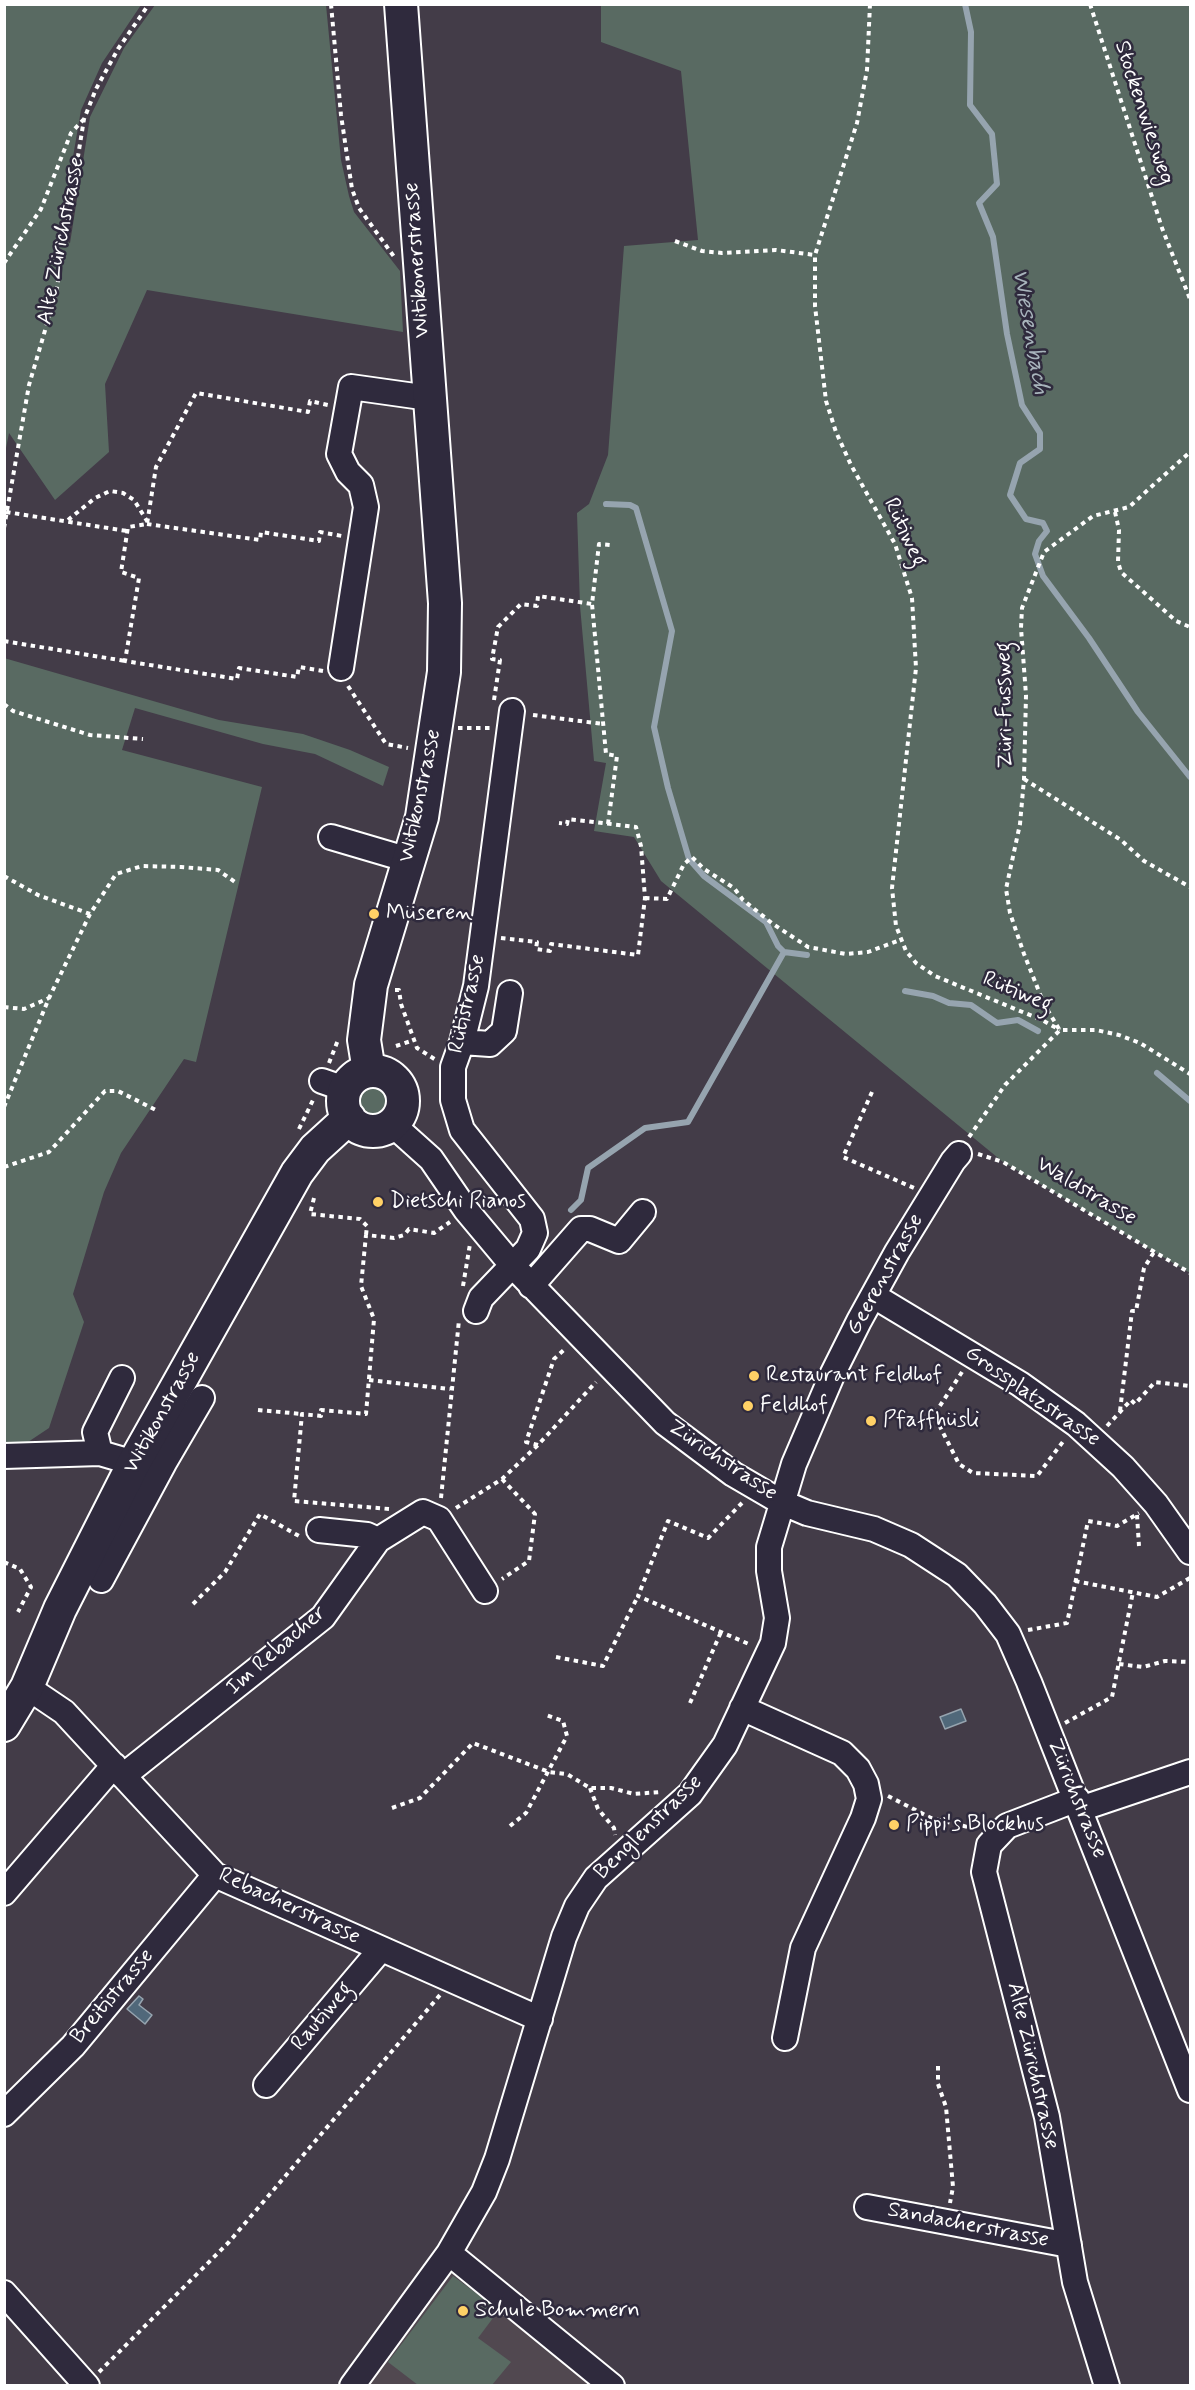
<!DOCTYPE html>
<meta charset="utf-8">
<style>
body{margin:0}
#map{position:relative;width:1195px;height:2390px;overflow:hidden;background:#433c48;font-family:Mynerve,sans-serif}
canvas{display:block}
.frame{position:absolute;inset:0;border:6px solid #fff;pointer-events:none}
</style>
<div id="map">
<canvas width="1195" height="2390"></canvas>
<div class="frame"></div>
</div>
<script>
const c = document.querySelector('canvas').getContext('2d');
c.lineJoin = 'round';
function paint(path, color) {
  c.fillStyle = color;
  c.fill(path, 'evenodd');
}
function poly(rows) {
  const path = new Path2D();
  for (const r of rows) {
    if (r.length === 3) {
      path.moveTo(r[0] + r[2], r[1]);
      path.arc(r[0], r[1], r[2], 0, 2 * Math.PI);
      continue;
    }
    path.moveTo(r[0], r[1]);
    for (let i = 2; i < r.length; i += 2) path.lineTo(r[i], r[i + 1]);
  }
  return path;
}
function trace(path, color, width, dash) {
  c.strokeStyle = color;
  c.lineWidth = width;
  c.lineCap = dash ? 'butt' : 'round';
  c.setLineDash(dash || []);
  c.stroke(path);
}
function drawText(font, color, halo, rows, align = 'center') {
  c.font = font + ' Mynerve,sans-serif';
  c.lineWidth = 5;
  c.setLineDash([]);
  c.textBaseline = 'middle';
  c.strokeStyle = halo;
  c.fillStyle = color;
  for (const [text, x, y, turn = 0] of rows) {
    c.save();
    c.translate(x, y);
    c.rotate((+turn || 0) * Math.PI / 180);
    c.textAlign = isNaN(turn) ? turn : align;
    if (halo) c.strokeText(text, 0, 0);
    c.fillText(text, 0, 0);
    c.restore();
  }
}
const built = poly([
 [449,2253,612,2386,352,2386]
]);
const green = poly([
 [5,4,141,5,102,63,81,110,59,239,70,243,90,117,124,48,155,5,326,5,341,160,349,196,354,212,400,271,403,332,147,290,105,384,109,452,55,500,9,433,5,453],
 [601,5,1190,5,1190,1273,1003,1162,661,881,634,837,594,831,606,763,594,761,580,606,577,513,589,504,608,455,624,246,698,240,681,71,601,42],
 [4,658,219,720,303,734,350,750,389,767,383,786,315,754,263,744,135,708,122,750,262,787,196,1062,184,1059,121,1153,104,1192,73,1294,84,1322,49,1428,28,1442,5,1445],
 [372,1101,18],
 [453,2276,499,2310,478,2338,511,2362,492,2385,418,2385,388,2362]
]);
const water = poly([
 [961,1709,966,1721,945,1729,940,1717,961,1709],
 [139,1996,143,1999,139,2005,152,2015,145,2024,127,2009,139,1996]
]);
const stream = poly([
 [965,4,971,32,970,105,992,134,997,184,979,203,993,237,1007,334,1022,405,1040,433,1040,449,1020,463,1010,495,1026,519,1043,523,1047,531,1039,541,1035,554,1043,576,1089,638,1138,712,1190,777],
 [606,504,630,505,636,508,672,631,654,727,668,788,689,859,704,876,766,922,778,946,784,952,807,955],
 [905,991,933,996,949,1003,971,1005,997,1023,1018,1020,1038,1031],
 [1157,1073,1190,1101],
 [571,1210,581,1200,588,1168,645,1128,688,1122,784,952]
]);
const path = poly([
 [331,4,341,115,352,189,359,208,395,258],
 [870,4,867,70,857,123,815,255,815,306,826,401,836,432,851,465,895,544,912,598,916,668,892,888,896,926,906,951,916,963,935,976,1042,1020,1060,1030],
 [1090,4,1162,228,1190,299],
 [675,241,702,251,722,253,776,250,815,255],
 [4,263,41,209,71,133,84,119],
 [6,512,127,531],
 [1115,512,1119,530,1118,562,1121,572,1176,621,1190,627],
 [68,520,95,498,110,491,123,493,134,500,147,521],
 [147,524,260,540,261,532,319,541,320,532,342,536],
 [4,528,29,385,56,293,84,119,96,89,118,49,149,4],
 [4,641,125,661],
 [323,671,299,667,297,677,239,668,237,679,125,661,139,578,121,572,128,527,147,524,156,467,196,393,308,412,310,401,328,405],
 [348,686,386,744,408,748],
 [494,700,500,660,492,659,498,627,521,604,537,606,538,596,592,604],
 [4,704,13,711,90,735,143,739],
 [533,715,603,724],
 [458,728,490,728],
 [1024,779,1121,840,1144,861,1190,887],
 [608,824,617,756,606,754,592,604,599,544,610,545],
 [4,876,38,895,90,914],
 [645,898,667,899,684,864,692,857,704,869,734,888,743,900,773,924,808,947,846,954,868,952,900,940],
 [501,938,537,942,536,949,550,951,551,944,638,955,645,898,641,846,636,827,568,819,567,824,559,823],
 [395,990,399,990,401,1004,417,1048,436,1060],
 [4,1007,24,1009,49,998],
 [1059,1029,1044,1004,1024,954,1010,913,1006,889,1020,824,1024,779,1026,695,1021,628,1022,608,1044,552,1093,516,1129,507,1190,452],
 [396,1046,414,1040],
 [329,1063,338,1040],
 [872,1092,843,1157,914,1188],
 [4,1107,49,998,90,914,116,874,142,866,181,867,218,870,235,882],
 [299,1129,314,1098],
 [969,1137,1005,1085,1060,1030,1096,1030,1119,1035,1140,1043,1190,1074],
 [978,1154,1003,1162,1190,1273],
 [4,1167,49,1152,105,1091,118,1091,158,1111],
 [314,1198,310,1214,360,1219,367,1226,366,1235],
 [463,1286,470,1244],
 [962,1372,934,1415,959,1464,973,1473,1037,1476,1065,1439],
 [369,1380,450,1389],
 [258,1410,302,1414],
 [1120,1411,1132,1311,1136,1311,1144,1268,1154,1252],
 [1107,1426,1131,1400,1135,1404,1155,1382,1190,1386],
 [538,1445,526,1442,554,1359,565,1349],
 [502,1479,535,1514,529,1561,502,1579],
 [441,1498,459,1320],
 [742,1503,708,1538,668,1521,638,1596,751,1645],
 [456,1508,502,1479,538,1445,596,1382],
 [389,1509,294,1501,302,1414,321,1416,321,1410,366,1414,374,1319,361,1286,366,1235,394,1238,404,1235,409,1229,434,1233,450,1222],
 [1137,1515,1139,1546],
 [4,1562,20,1569,31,1587,18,1612],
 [1075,1581,1157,1597,1190,1578],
 [193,1604,225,1572,260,1514,299,1536],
 [1028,1630,1067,1623,1088,1521,1117,1526,1139,1513],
 [556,1657,603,1666,638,1596],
 [1119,1664,1143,1667,1165,1661,1190,1662],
 [690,1703,721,1632],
 [1065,1723,1112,1697,1133,1592],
 [590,1788,598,1809,614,1828,615,1835],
 [888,1796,931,1818,976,1829],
 [392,1808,420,1798,473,1743,549,1772,567,1774,590,1788,611,1788,634,1794,660,1792],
 [510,1826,526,1813,567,1736,563,1721,546,1715],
 [938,2066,938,2084,946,2107,953,2187,950,2203],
 [99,2372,229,2242,440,1995]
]);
const minor = poly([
 [341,668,366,507,361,485,348,472,339,454,351,387,429,398],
 [331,837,409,860],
 [462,1042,490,1044,504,1031,510,993],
 [322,1081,345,1089],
 [392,1124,431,1159,466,1210,512,1265,665,1423,733,1474,781,1502,807,1513,874,1529,911,1545,957,1575,985,1604,1008,1634,1029,1682,1190,2090],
 [531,1286,581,1229,590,1229,619,1241,643,1212],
 [874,1296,1020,1384,1076,1424,1123,1467,1156,1504,1190,1552],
 [476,1311,481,1298,528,1249,535,1233,532,1219,462,1130,453,1100,453,1067,462,1042,476,986,512,711],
 [100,1453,95,1432,122,1378],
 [4,1456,100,1453,134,1463],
 [152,1456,164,1463,202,1398],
 [319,1530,367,1535,378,1540],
 [101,1580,164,1463],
 [27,1687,64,1712,215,1875,540,2019],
 [742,1708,842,1753,858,1769,866,1784,869,1799,863,1818,803,1948,785,2038],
 [123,1776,323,1617,378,1540,423,1512,439,1519,485,1591],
 [1077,1799,1007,1826,989,1845,984,1872,1047,2117,1075,2282,1107,2386],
 [1080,1809,1190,1772],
 [4,1893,114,1765],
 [266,2085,381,1949],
 [4,2114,73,2046,215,1875],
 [867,2207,1069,2245],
 [449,2253,612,2386],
 [4,2293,87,2386],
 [352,2386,449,2253,484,2192,497,2159,564,1937,577,1906,596,1878,690,1794,725,1745,773,1643,777,1618,769,1571,769,1547,794,1464,833,1373,859,1321,897,1252,953,1161,959,1154]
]);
const major = poly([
 [369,1071,364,1040,371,985,422,817,444,672,445,603,401,4],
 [373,1101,30],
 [4,1725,27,1687,60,1609,134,1463,297,1173,315,1149,349,1118]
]);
const markers = [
 [374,914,6,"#ffd166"],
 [378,1202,6,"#ffd166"],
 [754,1376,6,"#ffd166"],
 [748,1406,6,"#ffd166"],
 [871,1421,6,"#ffd166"],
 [894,1825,6,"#ffd166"],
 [463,2311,6,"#ffd166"]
];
const streetNames = [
 ["Stockenwiesweg",1143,113,72],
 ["Alte Zürichstrasse",62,241,-79],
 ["Witikonerstrasse",418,260,-94],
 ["Rütiweg",904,533,65],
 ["Züri-Fussweg",1006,705,-91],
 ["Witikonstrasse",421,796,-78],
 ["Rütiweg",1017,993,23],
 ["Rütistrasse",468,1004,-77],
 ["Waldstrasse",1086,1192,31],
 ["Geerenstrasse",886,1275,-61],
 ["Grossplatzstrasse",1032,1397,35],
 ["Witikonstrasse",163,1413,-61],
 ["Zürichstrasse",722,1461,34],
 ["Im Rebacher",277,1651,-41],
 ["Zürichstrasse",1076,1799,68],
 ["Benglenstrasse",649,1828,-44],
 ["Rebacherstrasse",289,1907,25],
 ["Breitistrasse",113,1997,-50],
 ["Rautiweg",323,2017,-50],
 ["Alte Zürichstrasse",1032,2066,77],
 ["Sandacherstrasse",968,2226,11]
];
const poiNames = [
 ["Müseren",386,914],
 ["Dietschi Pianos",390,1202],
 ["Restaurant Feldhof",766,1376],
 ["Feldhof",760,1406],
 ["Pfaffhüsli",883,1421],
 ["Pippi's Blockhus",906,1825],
 ["Schule Bommern",475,2311]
];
const waterNames = [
 ["Wiesenbach",1029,332,80]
];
paint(built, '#514850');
paint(green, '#596a62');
paint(water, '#50687a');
trace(water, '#96a4af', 1.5);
trace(stream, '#96a4af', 6);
trace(minor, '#fff', 28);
trace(major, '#fff', 36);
trace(path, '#fff', 4, [4.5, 4.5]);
trace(minor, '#2f2a3d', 24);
trace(major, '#2f2a3d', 32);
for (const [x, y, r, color] of markers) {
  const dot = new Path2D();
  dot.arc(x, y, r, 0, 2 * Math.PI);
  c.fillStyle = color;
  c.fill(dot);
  trace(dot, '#2f2a3d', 2);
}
drawText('22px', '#fff', '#2f2a3d', streetNames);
drawText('22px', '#fff', '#2f2a3d', poiNames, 'left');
drawText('italic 24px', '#a8b4bc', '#2f2a3d', waterNames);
</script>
